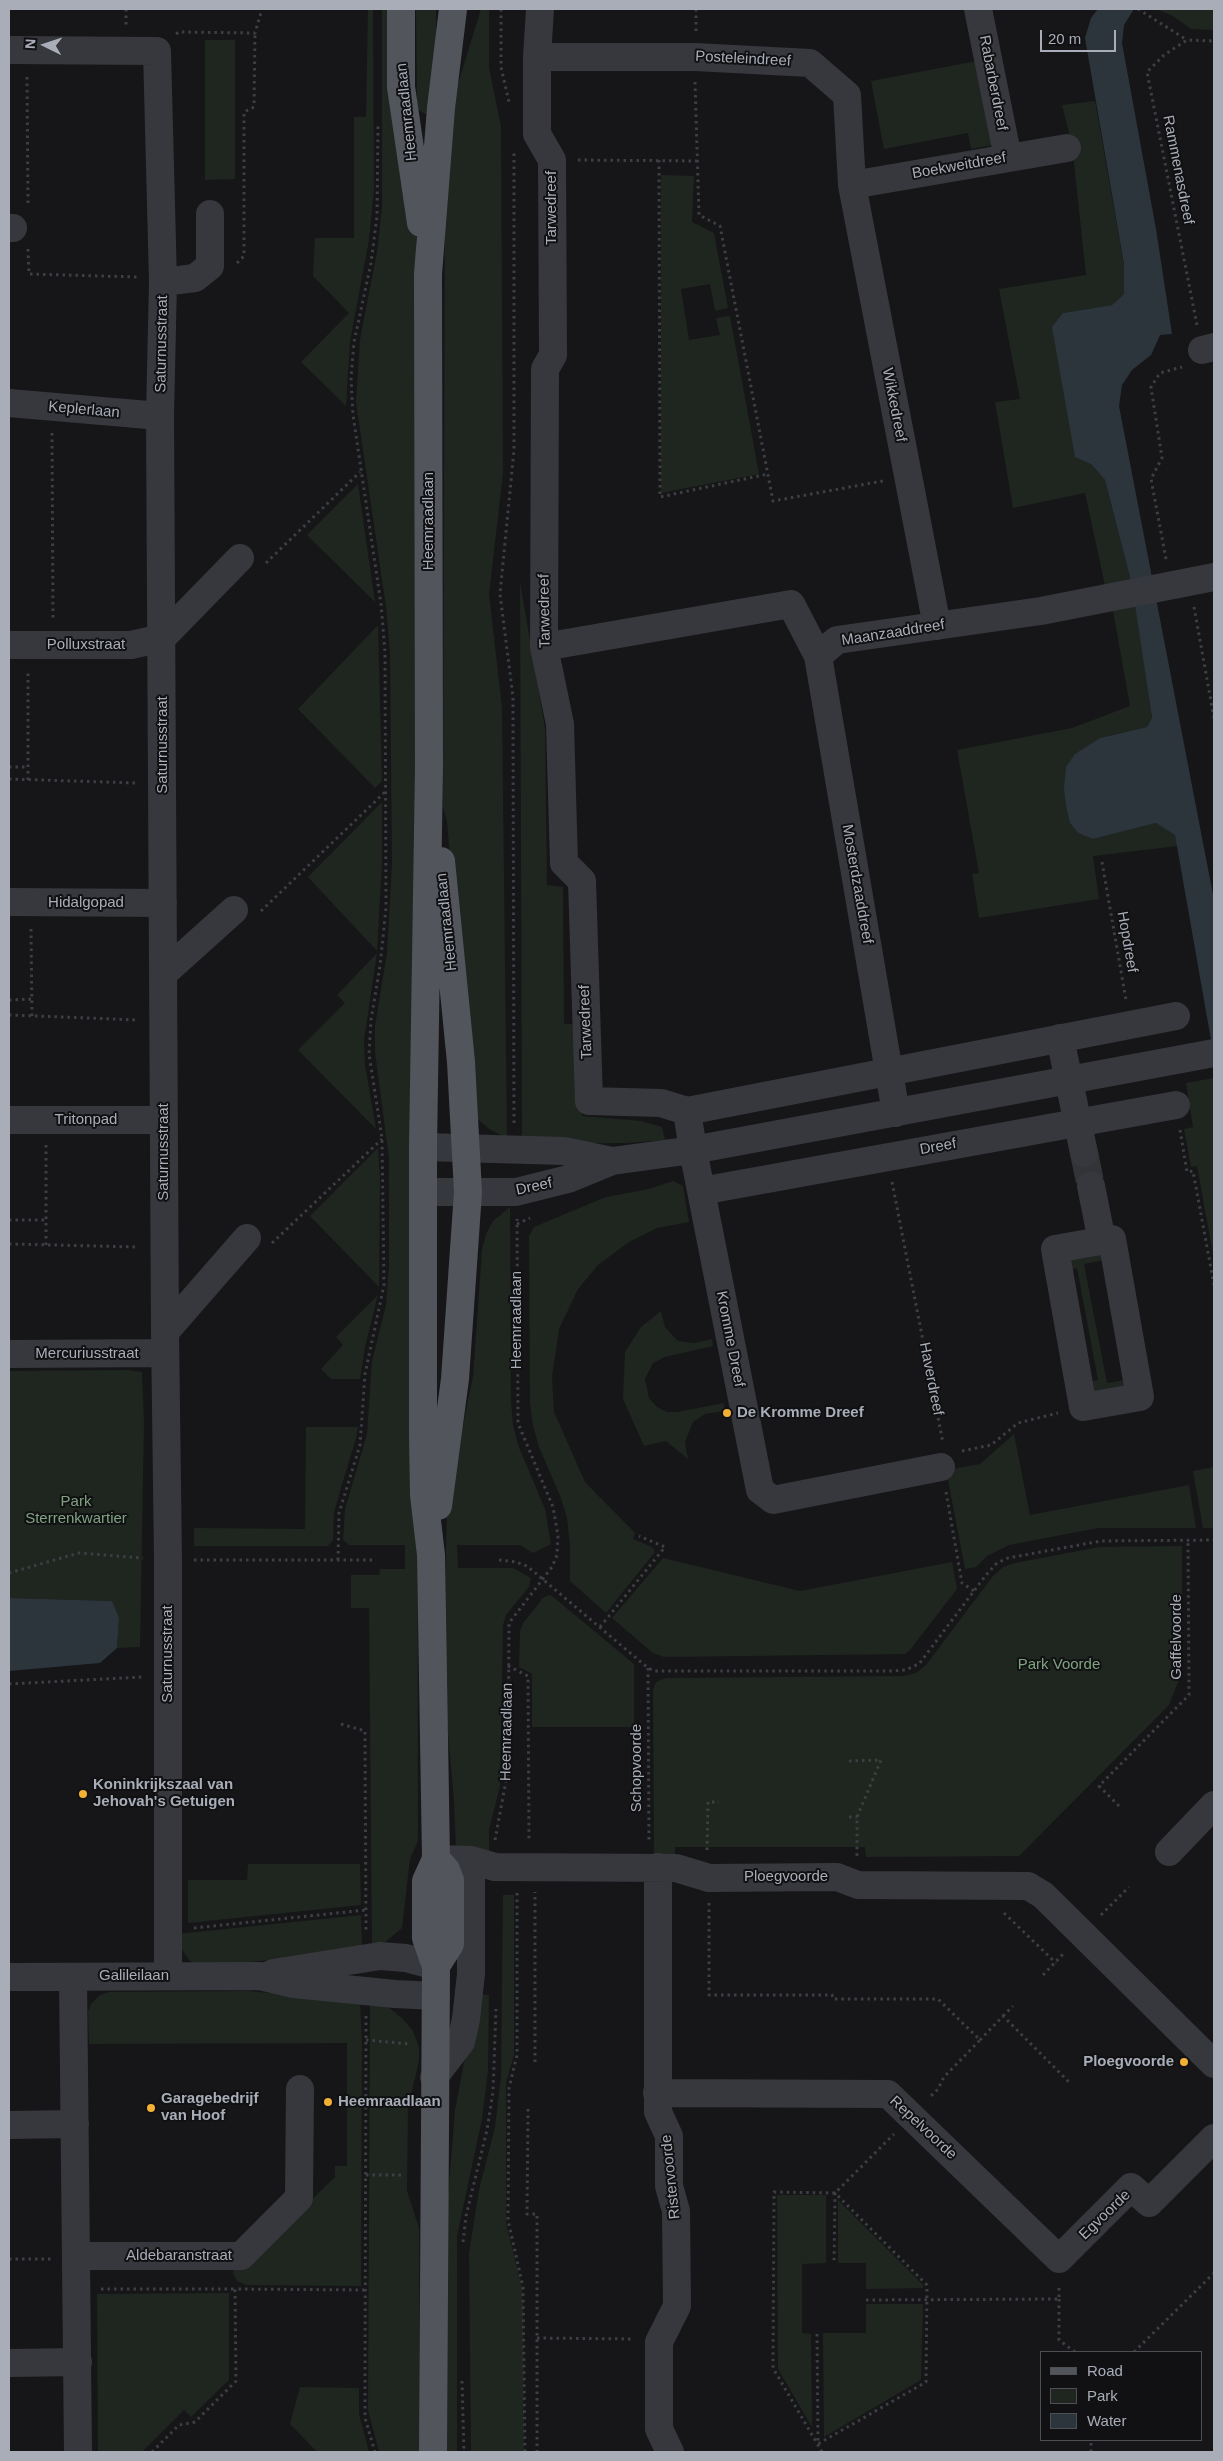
<!DOCTYPE html>
<style>
body{margin:0}
#map{position:relative;width:1223px;height:2461px;overflow:hidden;background:#161618;font-family:Arial,sans-serif}
canvas{display:block}
.frame{position:absolute;inset:0;border:10px solid #a8adb8;pointer-events:none}
.legend{position:absolute;left:1040px;top:2351px;width:162px;height:90px;box-sizing:border-box;background:#111113;border:1px solid #4d4f55;margin:0;padding:6px 9px;list-style:none;font-size:15px;color:#a8adb8}
.legend li{display:flex;align-items:center;gap:10px;height:25px}
.legend b{width:25px;border:1px solid #4d4f55}
.north{position:absolute;left:20px;top:20px;width:50px;height:50px;-webkit-text-stroke:4px #111113;paint-order:stroke;rotate:274deg;font-size:14px;font-weight:700;line-height:20px;text-align:center;color:#a8adb8}
.north::after{content:'';display:block;margin:auto;width:18px;height:22px;background:#a8adb8;clip-path:polygon(50% 0,100% 100%,50% 72%,0 100%)}
.scale{position:absolute;left:1040px;top:30px;width:76px;height:22px;box-sizing:border-box;border:2px solid #a8adb8;border-top:0;padding-left:6px;font-size:15px;line-height:18px;white-space:nowrap;color:#a8adb8;-webkit-text-stroke:4px #111113;paint-order:stroke}
</style>
<div id="map">
<canvas width="1223" height="2461"></canvas>
<div class="frame"></div>
<ul class="legend">
<li><b style="height:6px;background:#53555c"></b>Road</li>
<li><b style="height:14px;background:#1e261f"></b>Park</li>
<li><b style="height:14px;background:#2c353c"></b>Water</li>
</ul>
<div class="north">N</div>
<div class="scale">20 m</div>
</div>
<script>
const c = document.querySelector('canvas').getContext('2d');
c.lineJoin = 'round';
function paint(path, color) {
  c.fillStyle = color;
  c.fill(path, 'evenodd');
}
function poly(rows) {
  const path = new Path2D();
  for (const r of rows) {
    path.moveTo(r[0], r[1]);
    for (let i = 2; i < r.length; i += 2) path.lineTo(r[i], r[i + 1]);
  }
  return path;
}
function trace(path, color, width, dash) {
  c.strokeStyle = color;
  c.lineWidth = width;
  c.lineCap = dash ? 'butt' : 'round';
  c.setLineDash(dash || []);
  c.stroke(path);
}
function drawText(font, color, halo, rows, align = 'center') {
  c.font = font + ' Arial,sans-serif';
  c.lineWidth = 4;
  c.setLineDash([]);
  c.textBaseline = 'middle';
  c.strokeStyle = halo;
  c.fillStyle = color;
  for (const [text, x, y, turn = 0] of rows) {
    c.save();
    c.translate(x, y);
    c.rotate((+turn || 0) * Math.PI / 180);
    c.textAlign = isNaN(turn) ? turn : align;
    if (halo) c.strokeText(text, 0, 0);
    c.fillText(text, 0, 0);
    c.restore();
  }
}
const green = poly([
 [368,9,373,9,374,190,369,240,350,342,346,406,301,362,349,313,313,276,315,238,354,238,354,117,366,117],
 [382,9,393,9,416,201,418,1841,410,1859,402,1928,383,1944,372,1948,369,1608,351,1608,351,1575,379,1575,380,1569,405,1569,405,1545,349,1545,343,1540,345,1509,367,1434,372,1361,386,1305,389,1265,389,1158,375,1052,375,1026,387,953,392,864,390,653,386,607,356,402,360,339,377,252,382,208],
 [416,9,436,9,436,48,429,113,425,114,417,109,417,101],
 [481,9,489,9,489,68,501,126,503,473,489,594,502,707,507,1138,489,1129,474,1116,470,1105,447,821,443,808,445,140,449,113],
 [1156,9,1214,9,1214,30,1191,29,1173,16],
 [205,40,235,40,235,179,205,180],
 [982,60,998,144,971,149,968,133,884,149,871,81],
 [1095,101,1124,265,1124,294,1112,305,1063,313,1091,464,1105,480,1132,585,1106,590,1085,493,1013,508,995,402,1020,399,999,289,1086,275,1072,145,1062,105],
 [661,175,694,176,692,222,714,233,728,308,715,311,710,284,681,289,689,340,720,335,716,318,730,316,759,474,661,493],
 [358,484,375,602,307,535],
 [520,582,545,728,547,885,563,887,564,1024,581,1024,582,1116,641,1121,662,1127,665,1140,626,1143,522,1144],
 [1135,600,1152,719,1147,727,1100,738,1070,823,1078,833,1093,839,1156,823,1175,835,1178,846,1093,856,1099,899,979,918,972,874,979,873,957,750,1072,728,1130,706,1112,605],
 [378,625,382,781,375,788,298,709],
 [382,802,382,864,377,951,308,877],
 [377,953,364,1040,365,1065,376,1129,298,1050,345,1003,337,995],
 [1214,1078,1214,1260,1197,1166,1191,1167,1184,1129,1193,1127,1186,1083],
 [378,1148,380,1179,379,1287,310,1216],
 [673,1181,683,1186,689,1222,657,1228,629,1242,598,1265,578,1289,559,1329,552,1377,554,1412,585,1482,635,1533,633,1539,652,1547,655,1552,606,1613,570,1581,570,1546,567,1518,561,1498,539,1447,533,1426,530,1403,529,1236,534,1227,606,1197,649,1189],
 [510,1207,511,1401,513,1425,518,1445,545,1509,551,1544,533,1553,520,1545,457,1545,458,1568,513,1568,531,1578,529,1587,506,1615,503,1625,500,1786,489,1830,489,1851,456,1851,454,1801,447,1722,444,1644,447,1505,473,1376,482,1250,486,1234,493,1221],
 [1102,1249,1104,1260,1084,1264,1107,1383,1125,1380,1127,1388,1092,1395,1089,1382,1098,1380,1077,1268,1068,1270,1066,1256],
 [378,1295,365,1347,360,1379,331,1379,321,1369,343,1345,336,1337],
 [661,1311,665,1327,678,1341,694,1343,712,1339,713,1346,665,1357,653,1363,645,1379,649,1398,657,1407,667,1412,677,1412,724,1403,725,1411,705,1414,693,1422,685,1442,688,1459,666,1441,644,1446,623,1399,625,1352,641,1327],
 [127,1370,142,1372,144,1423,140,1647,117,1648,119,1618,111,1601,9,1598,9,1371],
 [306,1427,358,1427,356,1438,334,1512,333,1540,328,1546,194,1546,194,1528,305,1529],
 [1014,1434,1030,1515,1189,1485,1196,1528,1098,1528,1009,1545,987,1556,976,1567,965,1569,947,1475,952,1469,980,1464],
 [1214,1467,1214,1528,1203,1528,1193,1471],
 [1182,1546,1182,1672,1169,1705,1019,1856,866,1857,865,1847,675,1847,675,1854,654,1854,653,1690,656,1682,666,1678,904,1676,916,1673,926,1665,993,1576,1003,1567,1015,1563,1099,1547],
 [663,1558,800,1591,952,1562,957,1589,910,1650,905,1654,664,1657,653,1653,612,1618],
 [549,1595,552,1596,634,1664,634,1727,532,1727,532,1674,519,1667,520,1631,523,1623,543,1598],
 [248,1864,360,1864,361,1905,188,1923,188,1880,247,1880],
 [503,1895,514,1895,514,2055,506,2083,506,2223,522,2288,523,2305,524,2452,471,2452,469,2253,479,2190,495,2127,501,2076],
 [361,1915,362,1949,208,1967,198,1966,189,1960,181,1948,177,1934],
 [248,1991,360,2001,362,2043,361,2286,246,2285,237,2281,233,2273,234,2269,240,2269,335,2177,335,2166,347,2166,347,2043,89,2044,88,2011,91,2004,100,1995,109,1992],
 [477,1994,489,1995,488,2071,482,2119,457,2236,457,2452,446,2452,447,2210,455,2110],
 [370,2002,388,2007,402,2018,413,2031,419,2047,419,2061,408,2108,407,2191,419,2228,420,2452,379,2452,368,2410],
 [777,2195,826,2195,826,2263,802,2264,802,2333,811,2334,812,2427,778,2369],
 [838,2200,923,2285,923,2288,866,2289,866,2263,838,2263],
 [229,2293,229,2380,191,2417,184,2410,142,2452,98,2452,97,2294],
 [866,2304,923,2304,921,2380,824,2437,823,2333,866,2333],
 [300,2387,359,2388,359,2414,369,2452,317,2452,290,2424]
]);
const water = poly([
 [1098,9,1134,9,1124,25,1122,43,1156,229,1172,334,1160,335,1151,355,1132,370,1122,385,1119,406,1214,900,1214,1057,1175,835,1156,823,1093,839,1078,833,1070,823,1066,805,1064,788,1066,767,1075,754,1100,738,1147,727,1152,718,1132,585,1105,480,1091,464,1075,457,1052,327,1063,313,1112,305,1124,294,1124,264,1085,38,1091,18],
 [9,1598,112,1601,119,1618,117,1648,100,1663,9,1671]
]);
const minorTunnel = poly([
 [1084,1153,1091,1186]
]);
const path = poly([
 [126,9,126,26],
 [501,9,501,67,509,102],
 [1138,9,1187,40],
 [696,31,696,9],
 [176,34,179,32,255,33,262,9],
 [27,77,28,206],
 [695,82,699,215,720,226,773,501,883,481],
 [578,160,698,161],
 [659,160,660,497,768,474],
 [28,249,29,274,138,277],
 [237,263,244,256,244,112,254,107,255,33],
 [1197,325,1147,72,1164,55,1187,40,1214,41],
 [52,433,53,619],
 [1166,559,1151,479,1162,458,1151,387,1160,373,1182,367],
 [266,563,360,472],
 [1194,607,1214,718],
 [9,767,28,767],
 [9,779,136,783],
 [28,780,28,671],
 [1102,862,1126,1000],
 [261,911,386,791],
 [31,929,32,1016],
 [9,1000,32,999],
 [9,1015,138,1020],
 [514,1123,513,697,500,594,514,450,514,150],
 [1180,1130,1187,1172,1193,1171,1214,1285],
 [892,1182,943,1443],
 [9,1220,46,1220],
 [517,1224,530,1218],
 [272,1243,382,1139],
 [9,1244,138,1247],
 [46,1245,46,1145],
 [962,1451,991,1445,1018,1423,1058,1413],
 [946,1492,962,1583,974,1591],
 [194,1560,376,1560],
 [338,1560,339,1513,360,1445,365,1374,384,1285,382,1138,369,1054,371,1020,380,966,386,908,385,652,381,604,353,415,351,378,354,342,371,263,377,216,378,126],
 [499,1560,516,1562,527,1566,648,1668,655,1671,892,1671,905,1670,919,1664,986,1575,997,1563,1008,1558,1101,1541,1214,1540],
 [9,1573,79,1553,143,1558],
 [600,1627,665,1547,639,1536],
 [508,1666,528,1676,529,1842],
 [648,1668,649,1842],
 [9,1684,143,1677],
 [341,1724,365,1731,366,1932],
 [849,1761,881,1760,857,1817,857,1856],
 [1119,1806,1099,1786,1189,1695,1188,1540],
 [849,1817,857,1817],
 [495,1840,508,1770,509,1623,552,1567,557,1555,558,1536,553,1507,518,1423,517,1219],
 [707,1850,708,1802,719,1802],
 [517,1893,517,2055,509,2088,508,2220,523,2287,525,2452],
 [709,1903,709,1995,832,1995,833,1999,938,1999,980,2040,944,2077,938,2089,929,2098],
 [1004,1913,1056,1963],
 [1101,1915,1129,1887],
 [194,1928,366,1910],
 [1043,1975,1065,1952],
 [366,2016,365,2397,365,2418,375,2452],
 [1003,2016,1013,2006],
 [366,2040,410,2044],
 [980,2040,1003,2016,1071,2084],
 [535,2062,535,1892],
 [404,2107,407,2095],
 [528,2109,527,2214,537,2214,537,2452],
 [366,2175,404,2175],
 [463,2242,466,2216,487,2130,493,2092,496,2009],
 [9,2259,51,2259],
 [101,2289,235,2289],
 [1059,2299,1059,2340,1075,2352],
 [866,2300,1059,2299,1059,2285],
 [817,2334,818,2444,926,2382,927,2285,835,2193,834,2263],
 [537,2338,634,2339],
 [1134,2352,1214,2273],
 [462,2381,464,2452],
 [152,2452,179,2425,195,2422,236,2381,235,2289,366,2290],
 [822,2452,773,2368,774,2192,835,2193,894,2134],
 [1091,2452,1091,2440]
]);
const minor = poly([
 [540,9,537,57,537,134,552,160,553,355,545,369,544,647,560,724,564,863,582,881,589,1101,661,1103,687,1111,693,1150,760,1490,773,1500,941,1467],
 [978,9,1008,158],
 [9,50,157,51,163,282,160,416,165,1332,168,1560,168,1976],
 [537,57,695,57,810,63,847,95,852,185,937,626],
 [852,185,1067,148],
 [9,228,13,228],
 [163,282,195,278,210,266,210,214],
 [1202,350,1214,347],
 [9,403,160,416],
 [9,645,131,645,162,638,240,558],
 [544,647,791,604,818,656,837,640,1041,611,1214,577],
 [818,656,896,1113],
 [9,902,163,903],
 [164,973,234,910],
 [1060,1038,1084,1153],
 [687,1111,1176,1016],
 [9,1120,164,1120],
 [423,1147,564,1151,612,1161],
 [1091,1186,1102,1241],
 [701,1191,1176,1105],
 [423,1192,516,1192,568,1179,612,1161,693,1150,1214,1053],
 [1112,1239,1140,1397,1083,1407,1055,1249,1112,1239],
 [165,1332,247,1238],
 [9,1354,165,1353],
 [1169,1852,1214,1805],
 [436,1859,471,1860,495,1867,676,1868,709,1878,837,1877,858,1885,1028,1886,1043,1895,1214,2064],
 [658,1867,658,2112,669,2136,669,2186,676,2211,677,2306,659,2342,659,2429,670,2452],
 [273,1973,380,1956,406,1958,436,1966],
 [9,1977,260,1976,294,1984,395,1994,436,1996],
 [73,1977,78,2452],
 [434,2077,461,2042,466,2019,471,1974,471,1860],
 [657,2093,888,2094,1059,2259,1131,2187,1149,2203,1214,2138],
 [9,2125,75,2124],
 [77,2256,241,2256,299,2198,300,2089],
 [9,2363,78,2362]
]);
const major = poly([
 [401,9,401,87,421,223],
 [438,1506,455,1379,468,1192,461,1062,441,861],
 [436,1966,450,1944,450,1880,446,1870,436,1859],
 [433,2452,436,1966,426,1938,426,1881,436,1859,431,1555,424,1495,423,1434,423,1147,429,768,428,274,441,108,453,9]
]);
const markers = [
 [727,1413,5,"#f2b134"],
 [83,1794,5,"#f2b134"],
 [1184,2062,5,"#f2b134"],
 [328,2102,5,"#f2b134"],
 [151,2108,5,"#f2b134"]
];
const streetNames = [
 ["Posteleindreef",743,59,3],
 ["Rabarberdreef",993,83,79],
 ["Heemraadlaan",407,112,-96],
 ["Boekweitdreef",959,166,-10],
 ["Rammenasdreef",1178,170,79],
 ["Tarwedreef",552,208,-90],
 ["Saturnusstraat",162,344,-89],
 ["Wikkedreef",894,405,79],
 ["Keplerlaan",84,410,5],
 ["Heemraadlaan",429,521,-90],
 ["Tarwedreef",545,611,-91],
 ["Maanzaaddreef",893,633,-9],
 ["Polluxstraat",86,645],
 ["Saturnusstraat",163,745,-90],
 ["Mosterdzaaddreef",857,884,80],
 ["Hidalgopad",86,903],
 ["Heemraadlaan",447,922,-96],
 ["Hopdreef",1127,942,80],
 ["Tarwedreef",586,1022,-92],
 ["Tritonpad",86,1120],
 ["Dreef",938,1147,-10],
 ["Saturnusstraat",164,1152,-90],
 ["Dreef",534,1187,-12],
 ["Heemraadlaan",517,1320,-90],
 ["Kromme Dreef",730,1339,79],
 ["Mercuriusstraat",87,1354],
 ["Haverdreef",931,1379,79],
 ["Gaffelvoorde",1177,1637,-90],
 ["Saturnusstraat",168,1654,-90],
 ["Heemraadlaan",507,1732,-89],
 ["Schopvoorde",637,1768,-90],
 ["Ploegvoorde",786,1877],
 ["Galileilaan",134,1976],
 ["Repelvoorde",923,2128,43],
 ["Ristervoorde",671,2177,-96],
 ["Egvoorde",1105,2215,-44],
 ["Aldebaranstraat",179,2256]
];
const poiNames = [
 ["De Kromme Dreef",737,1413],
 ["Koninkrijkszaal van",93,1785],
 ["Jehovah's Getuigen",93,1802],
 ["Ploegvoorde",1174,2062,"right"],
 ["Garagebedrijf",161,2099],
 ["van Hoof",161,2116],
 ["Heemraadlaan",338,2102]
];
const parkNames = [
 ["Park",76,1502],
 ["Sterrenkwartier",76,1519],
 ["Park Voorde",1059,1665]
];
paint(green, '#1e261f');
paint(water, '#2c353c');
trace(minorTunnel, '#333438', 28, [28, 14]);
trace(path, '#3d3f44', 3, [2.5, 4]);
trace(minor, '#37383d', 28);
trace(major, '#53555c', 28);
for (const [x, y, r, color] of markers) {
  const dot = new Path2D();
  dot.arc(x, y, r, 0, 2 * Math.PI);
  c.fillStyle = color;
  c.fill(dot);
  trace(dot, '#111113', 2);
}
drawText('15px', '#a8adb8', '#111113', streetNames);
drawText('bold 15px', '#a8adb8', '#111113', poiNames, 'left');
drawText('15px', '#7fa381', '#111113', parkNames);
</script>
